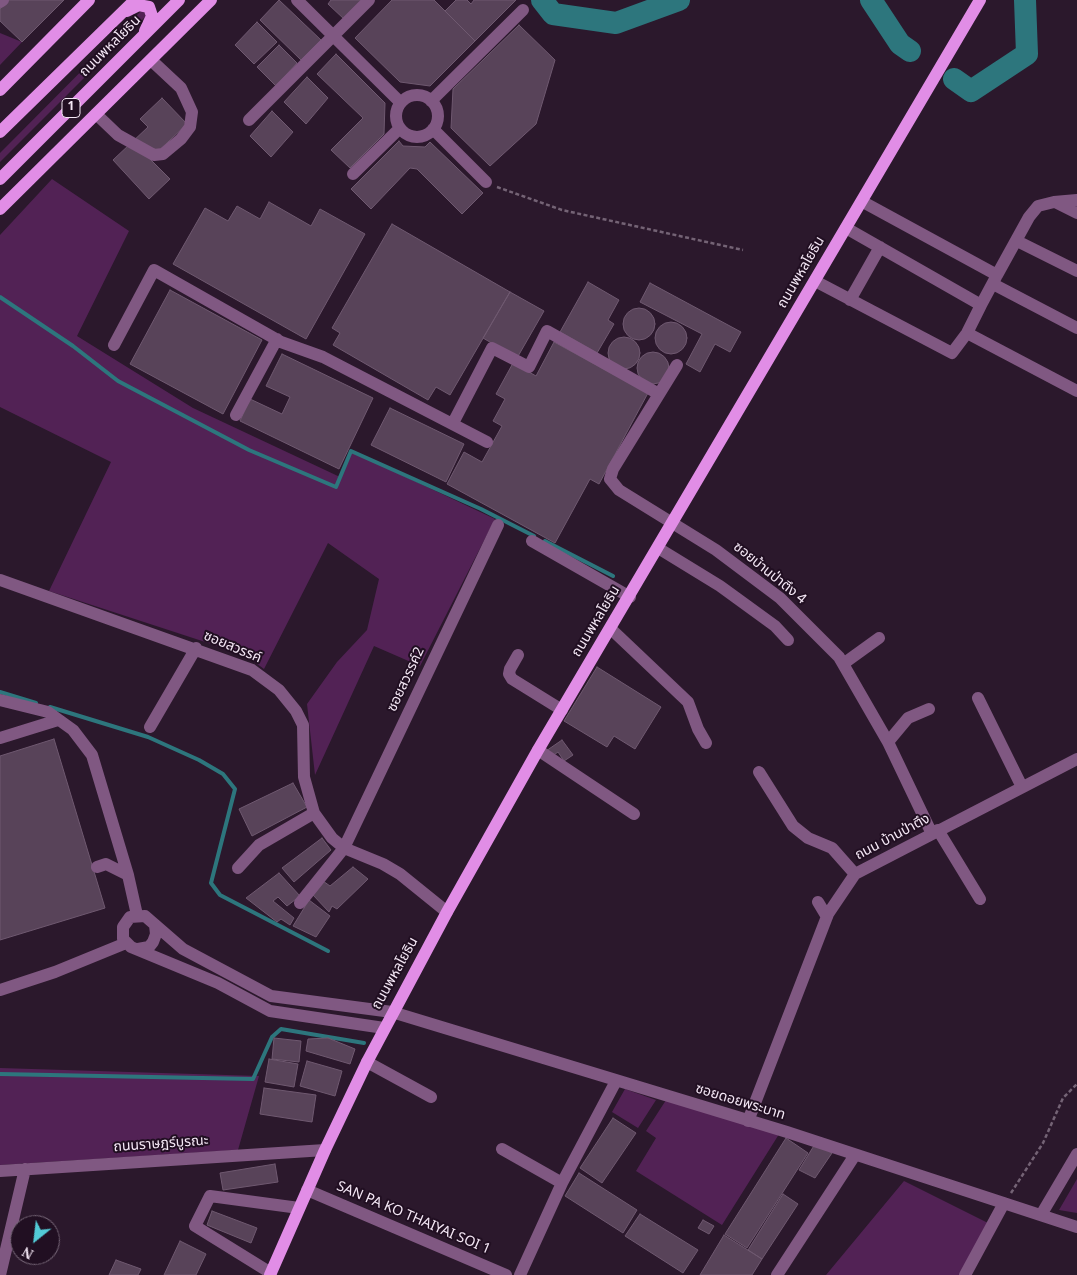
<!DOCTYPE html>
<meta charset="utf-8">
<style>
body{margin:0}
#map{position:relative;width:1077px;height:1275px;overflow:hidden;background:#2b182c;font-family:Georgia,serif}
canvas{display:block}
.north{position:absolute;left:10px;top:1215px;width:50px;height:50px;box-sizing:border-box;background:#210f22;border:1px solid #766677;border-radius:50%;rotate:209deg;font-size:14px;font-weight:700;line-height:20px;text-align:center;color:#f5e8f6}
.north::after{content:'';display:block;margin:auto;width:18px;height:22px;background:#52cbd7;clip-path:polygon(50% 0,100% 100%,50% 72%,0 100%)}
</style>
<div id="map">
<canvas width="1077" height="1275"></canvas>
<div class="north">N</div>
</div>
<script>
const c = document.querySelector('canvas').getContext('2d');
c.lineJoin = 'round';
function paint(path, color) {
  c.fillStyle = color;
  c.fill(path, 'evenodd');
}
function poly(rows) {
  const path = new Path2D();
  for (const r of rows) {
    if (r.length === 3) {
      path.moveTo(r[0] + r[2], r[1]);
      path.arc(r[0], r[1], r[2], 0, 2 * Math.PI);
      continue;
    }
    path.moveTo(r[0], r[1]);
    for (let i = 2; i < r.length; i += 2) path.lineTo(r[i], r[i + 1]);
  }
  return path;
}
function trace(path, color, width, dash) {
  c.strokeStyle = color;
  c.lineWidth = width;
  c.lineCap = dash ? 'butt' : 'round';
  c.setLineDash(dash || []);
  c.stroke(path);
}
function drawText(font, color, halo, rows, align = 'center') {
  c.font = font + ' Georgia,"Noto Sans Thai",serif';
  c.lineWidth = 4;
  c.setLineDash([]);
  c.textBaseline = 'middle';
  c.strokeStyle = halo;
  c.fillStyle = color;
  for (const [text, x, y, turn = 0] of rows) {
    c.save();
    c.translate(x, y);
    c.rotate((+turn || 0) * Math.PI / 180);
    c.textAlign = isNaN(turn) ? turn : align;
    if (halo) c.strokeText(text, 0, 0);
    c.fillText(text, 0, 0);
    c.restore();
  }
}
const green = poly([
 [142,10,146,12,145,17,0,162,0,153],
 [0,33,22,42,0,65],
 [52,179,129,231,77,336,193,408,340,477,351,451,495,519,420,666,374,646,315,775,307,704,337,662,367,630,379,579,328,543,264,669,245,655,49,591,111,462,0,407,0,235],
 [0,1068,259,1076,238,1150,0,1165],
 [625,1089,656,1100,638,1128,612,1112],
 [668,1097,781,1131,722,1225,636,1171,656,1138,646,1131],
 [1077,1179,1077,1213,1059,1210],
 [904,1181,988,1223,962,1275,826,1275]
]);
const stream = poly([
 [0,297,73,346,118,381,249,450,336,487,351,451,481,509,534,536],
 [545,541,613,576],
 [0,692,36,703],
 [50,707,148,737,199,760,223,774,235,789,211,883,220,895,328,951],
 [0,1074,253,1079,272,1037,281,1029,364,1043]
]);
const river = poly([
 [542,0,553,14,616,23,679,0],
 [871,0,900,44,910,51],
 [954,79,971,91,1027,54,1025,0]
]);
const building = poly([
 [9,0,64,0,22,42,0,21,0,9,9,0],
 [279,0,321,40,301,60,260,20,279,0],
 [331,0,365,0,345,20,328,4,331,0],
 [392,0,434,0,475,41,430,86,400,82,355,38,392,0],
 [456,0,467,0,471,4,474,0,516,0,475,41,445,11,456,0],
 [257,22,277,42,254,64,235,45,257,22],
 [519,25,555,60,536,124,490,166,451,128,453,89,519,25],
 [279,45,297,63,276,86,257,67,279,45],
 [336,54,385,103,384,134,350,168,331,150,363,118,317,74,336,54],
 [307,77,328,98,306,124,284,102,307,77],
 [162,98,187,124,150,159,170,179,149,199,113,160,148,127,140,119,162,98],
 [272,111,293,132,271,157,250,136,272,111],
 [399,141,403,146,425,147,430,142,483,193,462,214,417,169,410,168,371,209,351,189,399,141],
 [269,202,311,226,320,209,365,234,306,339,173,264,205,208,228,221,237,206,260,219,269,202],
 [392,224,510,292,450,395,436,387,428,400,333,345,340,333,332,328,392,224],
 [588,282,619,300,608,320,614,324,597,353,560,332,588,282],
 [650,283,741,332,730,352,715,344,700,372,686,364,702,334,640,302,650,283],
 [170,290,262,340,223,414,130,364,170,290],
 [510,292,544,311,517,358,483,338,510,292],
 [639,324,16],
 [671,338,16],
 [624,353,16],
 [554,342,648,393,599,484,590,479,555,543,447,484,464,452,482,462,502,426,493,421,505,399,496,394,513,363,536,376,554,342],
 [653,368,16],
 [282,354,373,398,339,469,240,421,250,399,282,414,290,397,266,386,282,354],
 [390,408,464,444,446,482,371,445,390,408],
 [597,667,661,707,635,749,614,736,607,747,564,721,597,667],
 [54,739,105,908,0,940,0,756,54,739],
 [562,740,573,755,564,761,558,752,551,757,546,751,562,740],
 [293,783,307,807,252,836,239,809,293,783],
 [322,838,331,850,294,882,282,868,322,838],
 [353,867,368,879,337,909,332,906,329,912,313,895,323,881,330,886,353,867],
 [279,873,300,896,287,906,278,897,273,901,294,918,290,925,281,919,277,922,246,898,279,873],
 [309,900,330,916,316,937,293,926,309,900],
 [274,1038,301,1041,299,1062,272,1059,274,1038],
 [328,1038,355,1049,350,1064,306,1051,308,1039,328,1038],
 [269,1059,298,1064,294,1087,265,1082,269,1059],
 [307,1061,342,1071,335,1096,300,1086,307,1061],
 [264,1088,316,1095,312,1122,260,1114,264,1088],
 [613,1118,636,1133,602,1183,580,1168,613,1118],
 [786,1138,808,1153,747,1248,725,1234,786,1138],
 [815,1144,832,1153,815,1178,799,1170,815,1144],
 [275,1164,278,1182,223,1190,220,1173,275,1164],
 [579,1173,637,1210,623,1233,565,1196,579,1173],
 [783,1194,798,1204,762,1259,748,1250,783,1194],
 [212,1211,257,1228,251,1243,207,1225,212,1211],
 [640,1214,698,1250,683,1273,625,1236,640,1214],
 [703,1220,714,1226,709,1234,698,1228,703,1220],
 [724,1235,762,1259,752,1275,700,1275,724,1235],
 [180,1241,206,1254,196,1275,164,1275,180,1241],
 [116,1260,141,1269,138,1275,109,1275,116,1260]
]);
const path = poly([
 [497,187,562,210,743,250],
 [1011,1193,1043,1143,1063,1098,1077,1084]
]);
const minor = poly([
 [297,0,400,102],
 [0,2,3,0],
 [417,116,21],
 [431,101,523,10],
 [96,114,118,135,154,155,163,154,181,139,190,127,192,112,181,88,151,60],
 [249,120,369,0],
 [433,129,486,182],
 [353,174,400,128],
 [863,202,997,275,1029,217,1038,206,1054,202,1077,200],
 [1055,202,1077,213],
 [1017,241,1077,271],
 [815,281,952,353,967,333,981,305,846,228],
 [993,284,1077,328],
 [850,300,880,247],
 [981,305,996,277],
 [967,333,1077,391],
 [114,345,154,270,281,342,323,357,487,442],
 [677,365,613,469,610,479,619,490,716,550,780,598,839,657,888,742,932,834],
 [236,415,277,339],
 [453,423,492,348,529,367,547,331,659,394],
 [532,541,630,597],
 [658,548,720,586,775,626,788,640],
 [0,580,252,670,279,690,296,711,303,725,304,777,314,813,332,838,344,848,383,864,400,874,447,912],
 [611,629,688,702,698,729,706,743],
 [518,655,510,669,509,674,512,679,562,710],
 [843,664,879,638],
 [978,698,1022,787],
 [0,700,48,712,73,730,92,755,128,875,137,915],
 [150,727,196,648],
 [0,738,58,720],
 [888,742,908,718,929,709],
 [538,750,634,814],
 [759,772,793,826,808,838,832,848,855,874],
 [938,830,980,899],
 [97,867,106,864,128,875],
 [238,868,259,845,314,813],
 [818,902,827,917],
 [300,903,344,848,498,525],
 [138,949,149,947,153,942,156,934,155,925],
 [0,990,55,972,126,943],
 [384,1028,270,1011,218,983,131,947,123,939,123,927,130,917,145,916,183,949,271,996,392,1012,787,1132,1077,1227],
 [367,1062,431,1097],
 [748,1121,828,914,855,874,1077,759],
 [502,1149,562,1183],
 [0,1171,325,1150],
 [307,1190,506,1275],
 [1041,1215,1077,1154],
 [271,1273,195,1226,210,1196,299,1208],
 [0,1275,25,1169],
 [520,1275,562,1183,616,1081],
 [777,1275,855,1155],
 [965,1275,1004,1203]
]);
const major = poly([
 [127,11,139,5,149,7,152,16,145,31],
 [0,90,89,0],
 [0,132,135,0],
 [0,179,179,0],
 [0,209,211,0],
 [270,1275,325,1150,367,1062,447,912,538,750,980,0]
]);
const shields = [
 [71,108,18]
];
const shieldNames = [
 ["1",71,108]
];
const streetNames = [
 ["ถนนพหลโยธิน",111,47,-45],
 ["ถนนพหลโยธิน",802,273,-60],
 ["ซอยบ้านป่าตึง 4",769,574,39],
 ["ถนนพหลโยธิน",597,622,-59],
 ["ซอยสวรรค์",232,648,23],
 ["ซอยสวรรค์2",407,680,-65],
 ["ถนน บ้านป่าตึง",893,838,-28],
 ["ถนนพหลโยธิน",396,974,-61],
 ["ซอยดอยพระบาท",740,1103,17],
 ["ถนนราษฎร์บูรณะ",161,1145,-4],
 ["SAN PA KO THAIYAI SOI 1",413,1219,23]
];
paint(green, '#522255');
trace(stream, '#2d767d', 4);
trace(river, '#2d767d', 22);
paint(building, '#584359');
trace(building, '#6f5970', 1);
trace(path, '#746375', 2.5, [4, 2.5]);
trace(minor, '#805882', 12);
trace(major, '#e18de6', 12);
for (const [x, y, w] of shields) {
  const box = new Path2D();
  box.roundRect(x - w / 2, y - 9.5, w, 19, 4);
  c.fillStyle = '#210f22';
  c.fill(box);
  trace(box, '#f5e8f6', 1);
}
drawText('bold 12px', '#f5e8f6', null, shieldNames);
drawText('14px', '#f5e8f6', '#210f22', streetNames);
</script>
